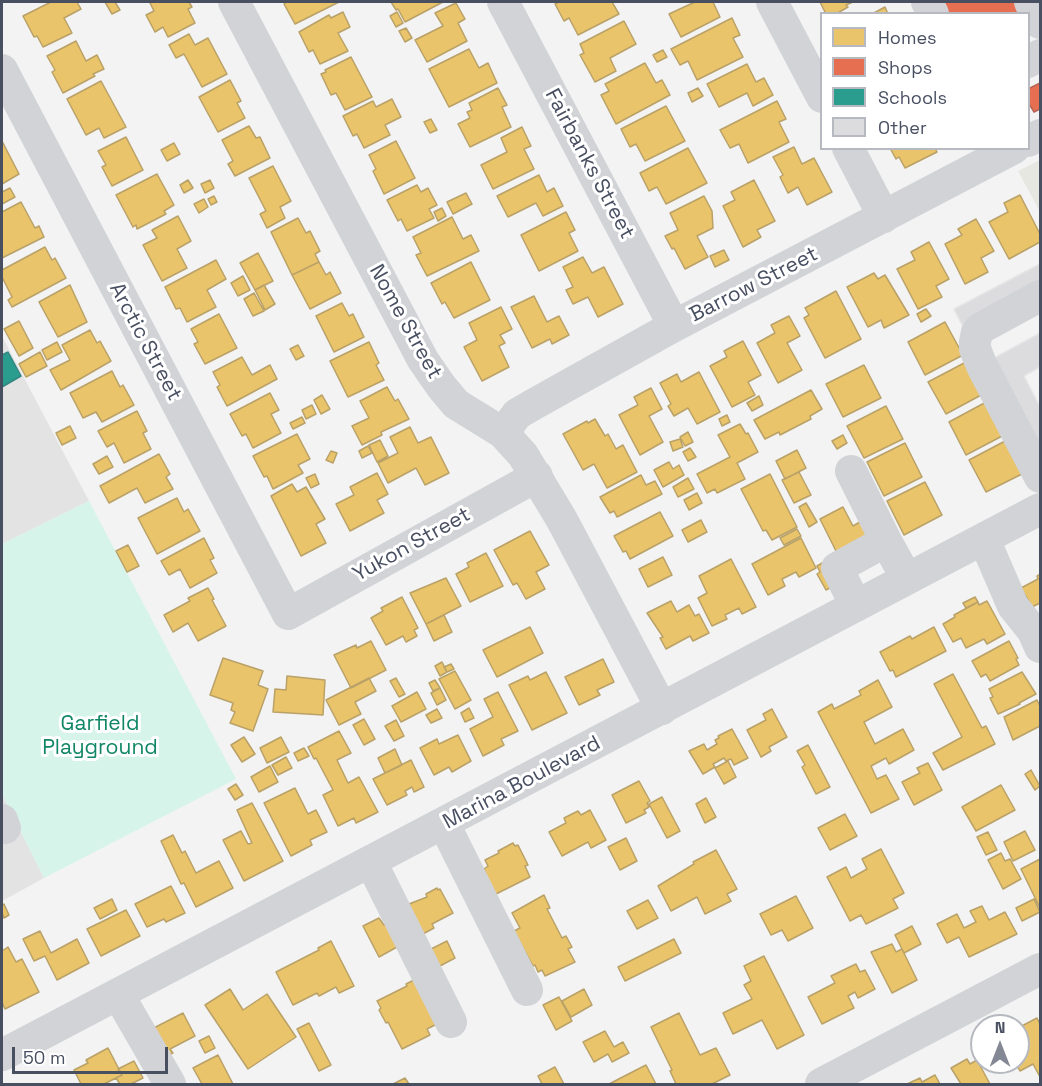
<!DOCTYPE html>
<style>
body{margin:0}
#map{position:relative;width:1042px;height:1086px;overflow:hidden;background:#f3f3f3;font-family:"Space Grotesk",sans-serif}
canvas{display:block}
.frame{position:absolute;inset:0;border:3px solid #484f61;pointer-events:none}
.legend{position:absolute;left:820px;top:12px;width:210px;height:138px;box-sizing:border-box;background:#fff;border:2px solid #b6b9c0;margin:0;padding:8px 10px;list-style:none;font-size:18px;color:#484f61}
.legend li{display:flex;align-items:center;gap:12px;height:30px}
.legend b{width:30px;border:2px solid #b6b9c0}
.north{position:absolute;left:970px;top:1014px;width:60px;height:60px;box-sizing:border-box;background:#fff;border:2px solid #b6b9c0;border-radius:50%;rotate:0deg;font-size:16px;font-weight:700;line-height:24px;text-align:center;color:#484f61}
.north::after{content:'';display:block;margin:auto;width:21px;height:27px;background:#848894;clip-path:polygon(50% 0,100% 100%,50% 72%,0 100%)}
.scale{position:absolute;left:12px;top:1047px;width:156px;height:27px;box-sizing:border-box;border:3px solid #484f61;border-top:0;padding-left:8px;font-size:18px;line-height:21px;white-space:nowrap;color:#484f61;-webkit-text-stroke:4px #fff;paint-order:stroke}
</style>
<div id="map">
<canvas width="1042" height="1086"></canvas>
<div class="frame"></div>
<ul class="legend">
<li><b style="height:16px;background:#e9c46a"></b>Homes</li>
<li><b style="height:16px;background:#e76f51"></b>Shops</li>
<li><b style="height:16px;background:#2a9d8f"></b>Schools</li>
<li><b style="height:16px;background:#dcdcde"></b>Other</li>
</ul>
<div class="north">N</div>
<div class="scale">50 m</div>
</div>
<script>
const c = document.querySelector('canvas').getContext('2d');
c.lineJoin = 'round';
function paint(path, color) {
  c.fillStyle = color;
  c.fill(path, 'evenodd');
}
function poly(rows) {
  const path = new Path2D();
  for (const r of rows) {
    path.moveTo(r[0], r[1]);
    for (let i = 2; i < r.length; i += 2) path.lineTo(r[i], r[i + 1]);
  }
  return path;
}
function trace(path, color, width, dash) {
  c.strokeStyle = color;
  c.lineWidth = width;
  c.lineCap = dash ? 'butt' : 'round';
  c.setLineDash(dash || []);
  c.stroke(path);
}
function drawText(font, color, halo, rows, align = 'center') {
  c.font = font + ' "Space Grotesk",sans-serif';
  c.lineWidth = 6;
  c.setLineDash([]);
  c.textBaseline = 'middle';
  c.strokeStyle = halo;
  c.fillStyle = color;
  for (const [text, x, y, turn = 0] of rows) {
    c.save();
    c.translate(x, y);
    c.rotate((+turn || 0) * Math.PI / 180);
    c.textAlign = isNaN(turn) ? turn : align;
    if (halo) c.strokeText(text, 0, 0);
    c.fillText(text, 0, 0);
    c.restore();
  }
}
const commercial = poly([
 [1040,160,1040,212,1018,171]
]);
const education = poly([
 [2,336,89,501,2,544],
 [2,794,44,878,2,901]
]);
const green = poly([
 [89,501,236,779,44,878,2,794,2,544]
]);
const homes = poly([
 [51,2,77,2,81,9,64,18,72,33,43,47,37,36,34,37,23,16,51,2],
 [105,2,115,2,120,10,112,14,105,2],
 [153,2,189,2,192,7,188,9,195,23,168,37,163,27,155,32,146,15,154,11,150,3,153,2],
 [287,2,339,2,295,24,284,4,287,2],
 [391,2,443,2,405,22,398,9,396,10,391,2],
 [559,2,612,2,619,14,578,35,569,18,564,21,555,4,559,2],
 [695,2,713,2,720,17,681,37,669,14,695,2],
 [820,2,853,2,846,5,848,7,836,14,826,14,820,2],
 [456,3,465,19,458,23,467,41,427,62,415,40,443,26,435,13,456,3],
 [885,7,888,14,872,14,885,7],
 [343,12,350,27,338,33,348,51,320,64,313,50,309,52,299,32,329,15,331,18,343,12],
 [397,12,403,23,396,27,390,16,397,12],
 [732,18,740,35,733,38,743,57,697,80,688,61,680,65,671,49,732,18],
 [624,21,636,44,610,58,616,71,595,82,580,55,584,53,580,44,624,21],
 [406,28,412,38,405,42,399,31,406,28],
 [189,34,195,45,208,38,227,74,202,87,184,54,176,58,169,45,189,34],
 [76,41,86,61,97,55,104,69,93,74,95,76,63,93,52,72,55,70,47,56,76,41],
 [469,49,479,68,488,63,497,83,449,107,429,69,469,49],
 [663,50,667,57,657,62,653,55,663,50],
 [351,57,372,97,345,110,336,93,331,95,321,74,326,72,325,70,351,57],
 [645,63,656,83,662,80,670,95,616,124,601,95,609,91,605,84,645,63],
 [747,64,756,82,764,78,773,95,753,106,747,93,719,107,707,84,747,64],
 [230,80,241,101,237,103,245,118,218,132,199,97,230,80],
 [101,81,126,127,104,138,99,128,86,135,67,99,101,81],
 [498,88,507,105,502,107,511,127,470,147,458,124,470,118,467,112,472,110,469,103,498,88],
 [698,88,703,96,692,102,688,93,698,88],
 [392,99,401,117,385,125,390,135,364,148,357,134,353,136,343,116,373,101,376,107,392,99],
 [777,101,786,119,779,122,789,142,748,163,739,144,730,148,720,130,777,101],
 [666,106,685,141,645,161,636,144,630,147,621,129,666,106],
 [431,119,437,130,430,133,424,122,431,119],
 [249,126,256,138,260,137,270,158,235,176,228,164,233,161,222,140,249,126],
 [522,127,531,146,524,149,534,169,493,189,481,165,507,152,501,138,522,127],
 [126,137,143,170,112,186,102,167,106,165,98,151,126,137],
 [2,141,19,174,2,184,2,141],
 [396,141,415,178,384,194,373,171,376,169,369,155,396,141],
 [174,143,180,154,167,161,161,150,174,143],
 [794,147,802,164,814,158,832,192,807,205,798,187,788,193,780,177,783,175,773,157,794,147],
 [688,148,707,183,666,204,657,187,649,191,640,173,688,148],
 [890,148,935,148,937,152,905,168,899,157,896,159,890,148],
 [273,166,291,201,280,207,285,218,267,228,260,214,266,211,249,178,273,166],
 [157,174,174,205,164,211,166,214,137,229,136,225,133,227,116,195,157,174],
 [539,175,547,192,554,188,563,206,543,216,536,203,508,217,497,196,539,175],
 [188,180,193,188,184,193,180,185,188,180],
 [210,180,214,188,205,193,201,184,210,180],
 [754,180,775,221,757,230,761,237,743,247,723,206,735,200,731,192,754,180],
 [417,185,421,192,428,188,437,205,429,209,434,218,407,231,401,219,398,221,387,200,417,185],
 [10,188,15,197,2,204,2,192,10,188],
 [466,193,472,204,453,214,447,202,466,193],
 [1020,195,1040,234,1040,242,1009,259,989,222,1008,212,1004,203,1020,195],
 [214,196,217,202,211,205,208,199,214,196],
 [704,196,712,211,713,228,697,236,708,257,685,269,674,248,672,249,665,236,678,230,670,213,704,196],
 [204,199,208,207,199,213,194,204,204,199],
 [21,202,35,228,39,226,44,237,2,258,2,212,21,202],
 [442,208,446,216,438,221,434,212,442,208],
 [566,212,575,230,569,233,578,251,539,271,521,235,566,212],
 [178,216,191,241,177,249,187,268,162,281,143,245,157,238,152,230,178,216],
 [452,217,463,239,471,235,479,251,427,276,416,255,421,253,413,237,452,217],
 [298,218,306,233,310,231,320,251,315,254,319,262,292,275,271,232,298,218],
 [976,219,994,251,981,258,988,272,965,284,945,244,962,235,958,229,976,219],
 [929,242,949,279,936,286,942,297,918,309,897,269,915,260,911,252,929,242],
 [45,247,52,260,55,258,66,278,12,307,8,300,12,297,2,277,2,270,45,247],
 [724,250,729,260,715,267,710,256,724,250],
 [258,253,273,281,255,290,240,263,258,253],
 [583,257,592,273,604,267,623,304,598,317,588,297,573,304,566,290,573,287,563,267,583,257],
 [216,260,226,279,207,290,216,307,187,322,180,308,176,309,165,287,216,260],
 [319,262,326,275,330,272,341,293,310,309,292,275,319,262],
 [471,262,490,300,454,318,445,302,442,304,431,283,471,262],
 [874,273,878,279,885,275,909,315,884,328,881,320,868,327,847,287,874,273],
 [243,276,250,290,238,296,231,283,243,276],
 [70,285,87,322,58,337,39,302,70,285],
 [264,285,275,304,265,310,255,290,264,285],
 [836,291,861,339,825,358,804,318,809,315,805,308,836,291],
 [254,293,264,311,253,316,244,299,254,293],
 [534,296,547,322,559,316,569,335,552,344,550,339,532,348,511,307,534,296],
 [342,303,349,316,353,314,364,337,334,352,316,316,342,303],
 [501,307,512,329,500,335,505,343,499,346,509,367,482,381,464,347,477,340,469,323,501,307],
 [926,309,931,316,921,322,917,314,926,309],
 [219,314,237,348,205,364,194,344,198,342,191,329,219,314],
 [789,316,800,336,787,343,802,370,778,383,757,343,775,333,771,325,789,316],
 [19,321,33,348,19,356,4,329,19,321],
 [945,322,963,355,925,375,908,342,945,322],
 [90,330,97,343,100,341,111,361,61,390,50,370,70,360,62,345,90,330],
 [743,341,761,375,748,382,755,395,732,407,710,366,727,357,724,351,743,341],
 [57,342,62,352,47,360,42,350,57,342],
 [369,342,379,363,376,365,384,380,348,397,330,361,369,342],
 [298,345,304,356,296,360,290,349,298,345],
 [40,352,47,366,26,377,19,364,40,352],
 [242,357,252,375,270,365,277,379,227,406,217,387,220,385,213,372,242,357],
 [966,362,983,394,946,414,928,382,966,362],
 [864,365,881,398,843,417,826,384,864,365],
 [112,371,120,387,123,385,134,405,102,422,96,412,83,418,70,393,112,371],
 [699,372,720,412,697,424,688,408,674,416,668,406,671,404,660,383,677,374,681,382,699,372],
 [387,387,395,401,398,399,409,419,381,432,382,435,362,445,352,426,369,418,360,401,387,387],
 [651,388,662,409,649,416,663,442,640,455,619,415,638,405,634,397,651,388],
 [811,390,822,409,810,416,811,419,780,435,779,432,765,439,754,420,811,390],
 [270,393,279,410,271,414,281,433,253,448,246,434,242,436,230,414,270,393],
 [322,395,330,409,321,414,314,400,322,395],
 [759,396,763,405,752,411,747,403,759,396],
 [988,401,1006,434,966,455,949,422,988,401],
 [312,405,316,414,306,419,302,410,312,405],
 [886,406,903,439,864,458,847,426,886,406],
 [137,411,147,431,143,433,151,449,124,463,114,443,107,447,98,431,137,411],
 [727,415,730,422,722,426,719,419,727,415],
 [302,417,305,423,293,429,290,423,302,417],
 [595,419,605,436,608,434,616,449,623,445,637,472,607,488,594,464,583,470,563,434,587,421,588,423,595,419],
 [740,424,746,434,748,433,758,452,737,463,745,479,717,493,715,489,707,493,697,474,730,457,718,435,740,424],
 [70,426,76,438,62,445,56,433,70,426],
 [410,427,418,443,431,437,449,473,425,485,416,468,388,483,378,463,398,453,390,437,410,427],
 [688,432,693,442,685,446,680,437,688,432],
 [297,434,310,459,298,465,303,473,273,489,267,476,264,477,253,456,297,434],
 [843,435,847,443,837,449,832,441,843,435],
 [680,439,683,447,673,451,670,442,680,439],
 [380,440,388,456,377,462,369,445,380,440],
 [1007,440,1024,473,986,492,969,460,1007,440],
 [905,443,922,477,884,496,867,462,905,443],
 [368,446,372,453,362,458,359,451,368,446],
 [690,448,696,457,688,461,683,452,690,448],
 [797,450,806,468,785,479,776,461,797,450],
 [331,451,337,453,333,463,326,460,331,451],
 [159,454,170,474,166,477,173,489,145,503,137,488,109,503,100,486,159,454],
 [107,456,113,467,99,474,93,464,107,456],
 [669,462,673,469,679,465,684,475,663,487,654,470,669,462],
 [799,472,811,495,794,503,782,480,799,472],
 [377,473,388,494,377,500,384,513,350,531,336,504,354,495,350,487,377,473],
 [315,474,319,484,311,488,306,478,315,474],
 [770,474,797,527,772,540,766,530,763,531,741,489,770,474],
 [641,475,646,485,655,481,662,494,617,517,614,511,610,513,600,497,641,475],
 [688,478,694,489,678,497,673,487,688,478],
 [925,482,942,515,904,535,887,501,925,482],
 [292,484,297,492,306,487,325,519,316,524,326,543,301,556,271,496,292,484],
 [697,493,702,503,689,510,684,500,697,493],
 [177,498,184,512,188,509,200,531,157,554,138,518,177,498],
 [806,503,817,522,809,527,799,507,806,503],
 [843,507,853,526,860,522,870,541,839,557,820,519,843,507],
 [660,512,673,536,630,559,626,551,623,552,614,536,660,512],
 [701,520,707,532,688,542,682,530,701,520],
 [797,529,801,536,784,545,780,538,797,529],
 [530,531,549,565,536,572,545,589,526,599,517,583,513,585,494,550,530,531],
 [204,538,214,558,210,560,217,573,190,588,180,569,169,575,161,561,204,538],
 [801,538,816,568,799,577,796,572,782,579,785,586,768,595,752,564,801,538],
 [128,545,139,566,127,572,116,551,128,545],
 [486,553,503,586,470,602,456,574,469,567,467,563,486,553],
 [663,557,672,575,648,587,639,569,663,557],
 [731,559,756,607,742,614,739,608,725,615,727,619,712,626,698,598,707,593,699,576,731,559],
 [824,562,836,585,826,590,817,574,820,572,817,566,824,562],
 [1040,574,1040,603,1032,607,1021,588,1038,579,1037,576,1040,574],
 [446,578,461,606,426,624,410,593,446,578],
 [208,588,214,599,212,600,226,626,198,641,188,623,173,632,164,615,190,601,188,598,208,588],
 [402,597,418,628,414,630,417,636,406,642,403,636,386,645,371,618,383,611,381,608,402,597],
 [975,597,978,602,966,608,963,603,975,597],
 [671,601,677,612,689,605,695,616,699,614,709,633,693,641,690,636,666,649,660,638,663,637,647,613,671,601],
 [987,601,1005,634,987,644,984,639,966,648,961,638,953,642,943,624,955,617,954,615,978,602,979,605,987,601],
 [444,615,452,632,434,641,426,624,444,615],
 [530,627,543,653,497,677,483,650,530,627],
 [934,627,946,651,896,677,893,670,890,671,880,652,910,636,912,639,934,627],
 [371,641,386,670,351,688,334,655,356,645,357,648,371,641],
 [1009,641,1018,658,1016,659,1019,665,990,681,986,674,981,677,972,661,1009,641],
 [223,658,263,671,258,685,268,689,253,731,230,723,235,712,231,710,233,703,210,695,223,658],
 [603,659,614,682,597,690,600,695,579,705,565,677,603,659],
 [442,662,447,672,440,676,435,666,442,662],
 [451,664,454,669,447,672,444,667,451,664],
 [455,671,471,700,455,709,439,679,455,671],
 [546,672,567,713,532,730,509,685,528,676,530,680,546,672],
 [1022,672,1036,694,1019,703,1020,704,998,714,990,698,993,697,989,689,1022,672],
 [953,674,982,728,986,726,995,744,943,770,933,753,962,737,934,684,953,674],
 [287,676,325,680,323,715,273,712,275,689,286,690,287,676],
 [369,678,376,691,355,702,361,714,339,725,326,700,369,678],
 [396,678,405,694,399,697,390,681,396,678],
 [435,680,440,688,433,691,429,683,435,680],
 [878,680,892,707,864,722,875,744,903,729,914,750,889,764,886,758,871,766,877,779,886,775,899,799,871,813,818,712,832,704,834,709,861,695,859,691,878,680],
 [440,688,446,700,437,705,431,693,440,688],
 [417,692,426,709,401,722,392,706,417,692],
 [498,692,518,731,501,739,504,745,483,756,470,729,493,717,484,699,498,692],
 [1037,700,1040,706,1040,726,1013,740,1004,717,1037,700],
 [469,708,474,718,465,722,461,713,469,708],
 [437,709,442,718,431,723,426,715,437,709],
 [772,709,787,737,769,747,771,751,761,757,747,730,766,720,763,714,772,709],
 [364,719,375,739,364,745,353,725,364,719],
 [396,720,404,736,394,741,385,726,396,720],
 [732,729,748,758,734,765,731,759,726,761,724,758,713,764,715,767,703,774,689,751,704,744,707,750,717,744,715,740,719,738,718,736,732,729],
 [339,731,351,753,337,760,348,783,359,777,378,812,356,823,354,818,338,826,323,795,333,790,316,758,314,759,308,747,339,731],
 [458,735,471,761,452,772,449,767,434,775,420,748,437,739,439,744,458,735],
 [244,737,255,754,242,762,231,745,244,737],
 [281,737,289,752,267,763,260,748,281,737],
 [808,745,830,787,816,794,802,767,805,765,797,751,808,745],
 [304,748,309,756,298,761,294,753,304,748],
 [395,749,402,765,385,773,378,758,395,749],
 [286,757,292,768,278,775,272,765,286,757],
 [411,760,424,787,414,792,412,787,405,791,407,795,387,805,373,779,411,760],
 [728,761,736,777,724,784,715,768,728,761],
 [928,763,942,790,914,805,902,782,920,773,917,768,928,763],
 [270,766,278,782,259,792,251,777,270,766],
 [1031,770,1040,786,1035,790,1025,774,1031,770],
 [639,781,650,801,647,803,649,807,644,810,646,813,626,823,612,795,639,781],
 [236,784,243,795,235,800,228,789,236,784],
 [1001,785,1015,810,976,831,962,807,1001,785],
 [295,788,308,814,316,810,327,832,310,840,312,845,291,856,264,803,295,788],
 [662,797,680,831,667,838,649,804,662,797],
 [706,798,716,817,705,823,696,804,706,798],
 [252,803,283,861,244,881,223,840,241,831,248,844,252,843,237,810,252,803],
 [590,810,606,840,591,848,588,842,562,856,549,832,566,823,564,818,578,811,581,815,590,810],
 [845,814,857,836,830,850,818,828,845,814],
 [1025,831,1035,850,1013,861,1004,842,1025,831],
 [988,832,997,850,986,855,977,837,988,832],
 [173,835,182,853,185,851,196,873,219,861,233,888,196,907,184,883,181,884,161,841,173,835],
 [626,838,637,861,620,870,608,847,626,838],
 [513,843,515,846,518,845,528,865,525,866,530,877,494,895,484,869,488,866,485,860,499,853,498,851,513,843],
 [881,849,904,893,893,899,898,908,866,924,861,915,850,921,827,877,846,867,851,878,867,869,862,859,881,849],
 [716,850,737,889,727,894,731,901,705,914,697,897,671,911,658,886,694,864,693,862,716,850],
 [1001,853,1005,861,1010,859,1021,879,1003,889,988,860,1001,853],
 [1040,859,1040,908,1021,869,1040,859],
 [171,886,185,913,166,922,164,919,147,927,135,904,171,886],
 [437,888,438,890,440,889,453,913,432,924,434,928,421,935,409,904,427,897,426,894,437,888],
 [544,895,550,908,547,909,562,938,566,936,572,947,568,949,575,962,545,976,542,970,538,972,535,965,533,966,514,931,520,928,512,913,544,895],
 [796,896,813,928,788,941,782,930,771,935,760,914,796,896],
 [112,899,117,910,100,919,94,908,112,899],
 [1034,899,1040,912,1022,921,1016,908,1034,899],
 [648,900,658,918,637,929,627,911,648,900],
 [4,904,9,915,4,918,2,913,2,906,4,904],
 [982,906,989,920,1005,912,1017,934,969,957,959,937,947,943,937,924,957,914,964,928,976,922,970,911,982,906],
 [126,910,140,936,101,956,87,929,126,910],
 [379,918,384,925,395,920,406,942,379,957,363,926,379,918],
 [912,926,921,944,904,953,895,935,912,926],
 [40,931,51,953,77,939,89,963,57,980,45,956,34,961,23,939,40,931],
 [674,939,681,953,625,981,618,967,674,939],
 [331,941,354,986,339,993,336,987,319,996,317,993,293,1005,276,972,319,950,318,948,331,941],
 [447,941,455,958,438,967,429,950,447,941],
 [892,944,896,952,902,949,917,980,892,993,871,952,892,944],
 [8,947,16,962,22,959,39,992,5,1009,2,1002,2,951,8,947],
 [764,956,804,1035,777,1049,762,1020,733,1034,723,1013,752,999,744,985,751,981,744,966,764,956],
 [856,964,860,972,865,970,875,989,858,998,855,992,848,996,854,1008,822,1024,808,997,835,983,831,976,856,964],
 [418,978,441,1022,427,1029,430,1035,402,1049,388,1022,386,1023,379,1010,381,1008,377,1001,407,986,406,984,418,978],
 [230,989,243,1010,267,994,296,1037,248,1069,205,1005,230,989],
 [584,989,592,1005,571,1017,562,1001,584,989],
 [559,997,572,1021,556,1030,543,1005,559,997],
 [183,1013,195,1036,170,1049,173,1053,160,1059,146,1032,183,1013],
 [679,1013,700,1055,716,1048,730,1075,712,1084,676,1084,670,1071,672,1070,651,1027,679,1013],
 [1037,1018,1040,1024,1040,1077,1033,1064,1020,1071,1015,1062,1018,1062,1018,1035,1020,1034,1018,1028,1037,1018],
 [309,1023,331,1065,319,1071,297,1029,309,1023],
 [605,1031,614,1047,623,1042,629,1053,612,1062,608,1054,594,1062,583,1042,605,1031],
 [209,1036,215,1048,205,1053,199,1041,209,1036],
 [108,1048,122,1075,104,1084,81,1084,74,1070,88,1063,86,1060,108,1048],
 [218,1055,233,1084,202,1084,193,1068,218,1055],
 [967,1059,970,1064,977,1060,990,1084,961,1084,951,1068,967,1059],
 [134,1061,143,1078,131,1084,120,1084,116,1078,122,1075,118,1069,134,1061],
 [646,1065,656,1084,609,1084,646,1065],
 [555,1067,564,1084,542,1084,538,1076,555,1067],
 [935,1075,940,1084,907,1084,920,1078,922,1082,935,1075],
 [405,1078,409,1084,393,1084,405,1078]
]);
const shops = poly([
 [941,2,1016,2,1022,14,947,14,941,2],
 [1040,83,1040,109,1034,112,1028,102,1028,89,1040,83]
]);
const schools = poly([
 [8,352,21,376,2,387,2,355,8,352]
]);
const building = poly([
 [1040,264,1040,283,962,325,954,309,1040,264],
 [1040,333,1040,367,1024,376,1040,407,1040,449,985,363,1040,333]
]);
const minor = poly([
 [234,2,423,360,441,386,456,404,503,433,523,455,562,520,662,709],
 [503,2,674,326],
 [772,2,822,97],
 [927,2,933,14],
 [1030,2,1040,23],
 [1028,62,1040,55],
 [2,70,288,614,537,476],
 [1028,141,1040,135],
 [848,148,884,217],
 [1040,296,981,328,977,332,975,342,975,349,982,366,1040,477],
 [503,433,517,414,536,403,674,326,1014,148],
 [851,471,886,541],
 [984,539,1013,606,1033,631,1040,647],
 [856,606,837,568,886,541,907,579],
 [2,820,5,828],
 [444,824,527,990],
 [371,862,451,1022],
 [118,994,170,1084],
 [2,1055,1040,509],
 [821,1084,1040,969]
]);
const streetNames = [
 ["Fairbanks Street",589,164,62],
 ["Barrow Street",754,285,-27],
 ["Nome Street",405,322,61],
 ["Arctic Street",145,342,62],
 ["Yukon Street",412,545,-29],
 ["Marina Boulevard",522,783,-28]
];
const parkNames = [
 ["Garfield",100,724],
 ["Playground",100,748]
];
paint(commercial, '#e7e7e1');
paint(education, '#e4e3e4');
paint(green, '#d6f4e9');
paint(homes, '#e9c46a');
trace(homes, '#b9a167', 1.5);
paint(shops, '#e76f51');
trace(shops, '#b76556', 1.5);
paint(schools, '#2a9d8f');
trace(schools, '#338681', 1.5);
paint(building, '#dcdcde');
trace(building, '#e5e5e6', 1.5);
trace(minor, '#d1d3d6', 32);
drawText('21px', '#484f61', '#fff', streetNames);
drawText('21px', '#108666', '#fff', parkNames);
</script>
